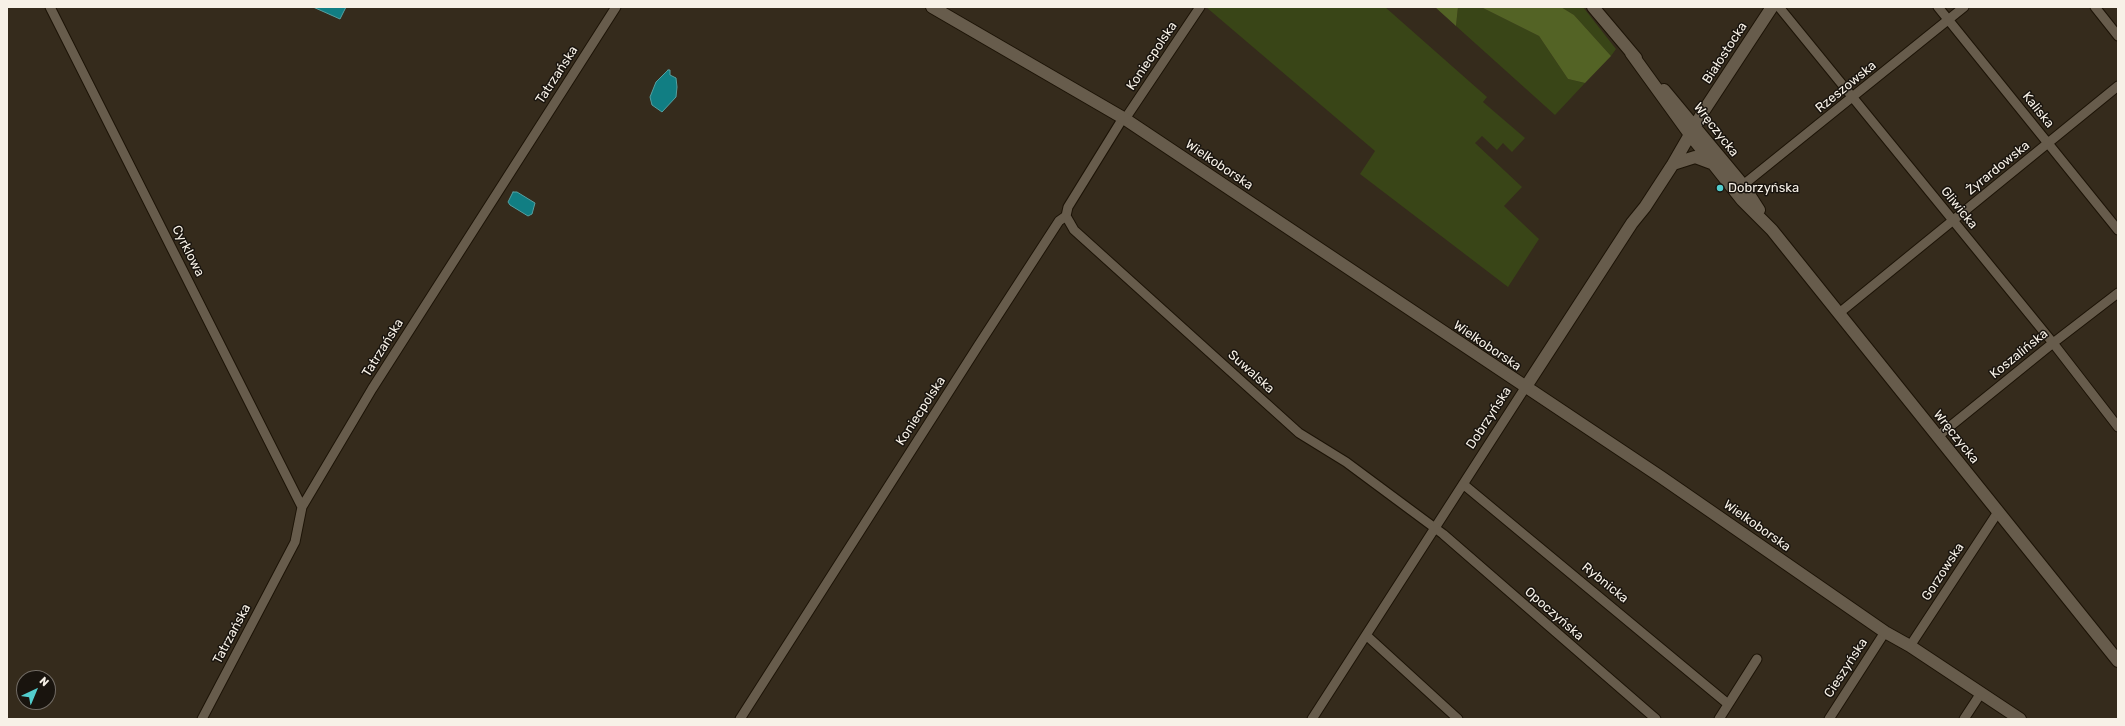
<!DOCTYPE html>
<meta charset="utf-8">
<style>
body{margin:0}
#map{position:relative;width:2125px;height:726px;overflow:hidden;background:#352b1c;font-family:Rubik,sans-serif}
canvas{display:block}
.frame{position:absolute;inset:0;border:8px solid #f7f1e7;pointer-events:none}
.north{position:absolute;left:16px;top:670px;width:40px;height:40px;box-sizing:border-box;background:#19140e;border:1px solid #726c65;border-radius:50%;rotate:44deg;font-size:11px;font-weight:700;line-height:16px;text-align:center;color:#f7f1e7}
.north::after{content:'';display:block;margin:auto;width:14px;height:18px;background:#52cdcd;clip-path:polygon(50% 0,100% 100%,50% 72%,0 100%)}
</style>
<div id="map">
<canvas width="2125" height="726"></canvas>
<div class="frame"></div>
<div class="north">N</div>
</div>
<script>
const c = document.querySelector('canvas').getContext('2d');
c.lineJoin = 'round';
function paint(path, color) {
  c.fillStyle = color;
  c.fill(path, 'evenodd');
}
function poly(rows) {
  const path = new Path2D();
  for (const r of rows) {
    path.moveTo(r[0], r[1]);
    for (let i = 2; i < r.length; i += 2) path.lineTo(r[i], r[i + 1]);
  }
  return path;
}
function trace(path, color, width, dash) {
  c.strokeStyle = color;
  c.lineWidth = width;
  c.lineCap = dash ? 'butt' : 'round';
  c.setLineDash(dash || []);
  c.stroke(path);
}
function drawText(font, color, halo, rows, align = 'center') {
  c.font = font + ' Rubik,sans-serif';
  c.lineWidth = 3;
  c.setLineDash([]);
  c.textBaseline = 'middle';
  c.strokeStyle = halo;
  c.fillStyle = color;
  for (const [text, x, y, turn = 0] of rows) {
    c.save();
    c.translate(x, y);
    c.rotate((+turn || 0) * Math.PI / 180);
    c.textAlign = isNaN(turn) ? turn : align;
    if (halo) c.strokeText(text, 0, 0);
    c.fillText(text, 0, 0);
    c.restore();
  }
}
const green = poly([
 [1206,7,1385,7,1487,97,1483,102,1525,138,1512,152,1503,143,1497,150,1482,136,1475,143,1522,187,1504,206,1539,239,1508,287,1360,174,1375,151],
 [1458,7,1481,7,1539,36,1568,79,1585,83,1555,115,1456,26],
 [1561,7,1583,7,1616,49,1611,56,1574,15]
]);
const forest = poly([
 [1435,7,1458,7,1456,26],
 [1481,7,1561,7,1574,15,1611,56,1585,83,1568,79,1539,36]
]);
const water = poly([
 [313,7,346,7,340,19,313,7],
 [668,70,670,70,670,75,676,78,677,87,676,97,662,112,652,105,650,97,656,82,668,70],
 [513,192,517,192,535,203,532,214,528,216,510,205,508,202,513,192]
]);
const street = poly([
 [50,7,302,507],
 [1779,7,2053,343,2118,427],
 [1938,7,2118,230],
 [2095,7,2118,36],
 [1125,119,1200,7],
 [1743,185,1964,7],
 [1066,216,1074,230,1299,433,1346,462,1443,534,1656,719],
 [1838,314,2118,86],
 [1937,437,2053,343,2118,293],
 [1463,484,1728,704],
 [1366,635,1458,719],
 [1910,646,1998,512],
 [202,719,295,542,302,507,372,389,616,7],
 [740,719,978,346,1059,221,1066,216,1068,207,1123,118],
 [1312,719,1525,388],
 [1719,719,1757,659],
 [1829,719,1885,632],
 [1964,719,1981,693]
]);
const secondary = poly([
 [932,7,1125,119,1661,477,1885,632,1910,646,2020,719],
 [1593,7,1636,58],
 [1631,53,1691,136,1742,200,1772,230,2118,661],
 [1664,90,1743,185,1759,210],
 [1673,164,1695,157,1711,163],
 [1525,388,1632,223,1645,207,1673,164,1703,112,1772,7]
]);
const markers = [
 [1720,188,4,"#52cdcd"]
];
const streetNames = [
 ["Białostocka",1725,53,-57],
 ["Koniecpolska",1152,56,-56],
 ["Tatrzańska",557,75,-57],
 ["Rzeszowska",1846,87,-39],
 ["Kaliska",2038,110,51],
 ["Wręczycka",1716,130,52],
 ["Wielkoborska",1219,165,34],
 ["Żyrardowska",1998,168,-39],
 ["Gliwicka",1959,208,51],
 ["Cyrklowa",188,251,63],
 ["Wielkoborska",1487,346,34],
 ["Tatrzańska",383,348,-58],
 ["Koszalińska",2019,354,-39],
 ["Suwalska",1251,372,42],
 ["Koniecpolska",921,411,-57],
 ["Dobrzyńska",1489,418,-57],
 ["Wręczycka",1956,437,51],
 ["Wielkoborska",1757,526,35],
 ["Gorzowska",1943,572,-57],
 ["Rybnicka",1605,583,39],
 ["Opoczyńska",1554,614,41],
 ["Tatrzańska",232,634,-62],
 ["Cieszyńska",1846,668,-57]
];
const poiNames = [
 ["Dobrzyńska",1728,188]
];
paint(green, '#394517');
paint(forest, '#536325');
paint(water, '#117e83');
trace(water, '#56a0a1', 1);
trace(street, '#1c1306', 11);
trace(secondary, '#1c1306', 14);
trace(street, '#675c4c', 9);
trace(secondary, '#675c4c', 12);
for (const [x, y, r, color] of markers) {
  const dot = new Path2D();
  dot.arc(x, y, r, 0, 2 * Math.PI);
  c.fillStyle = color;
  c.fill(dot);
  trace(dot, '#19140e', 1.5);
}
drawText('13px', '#f7f1e7', '#19140e', streetNames);
drawText('13px', '#f7f1e7', '#19140e', poiNames, 'left');
</script>
